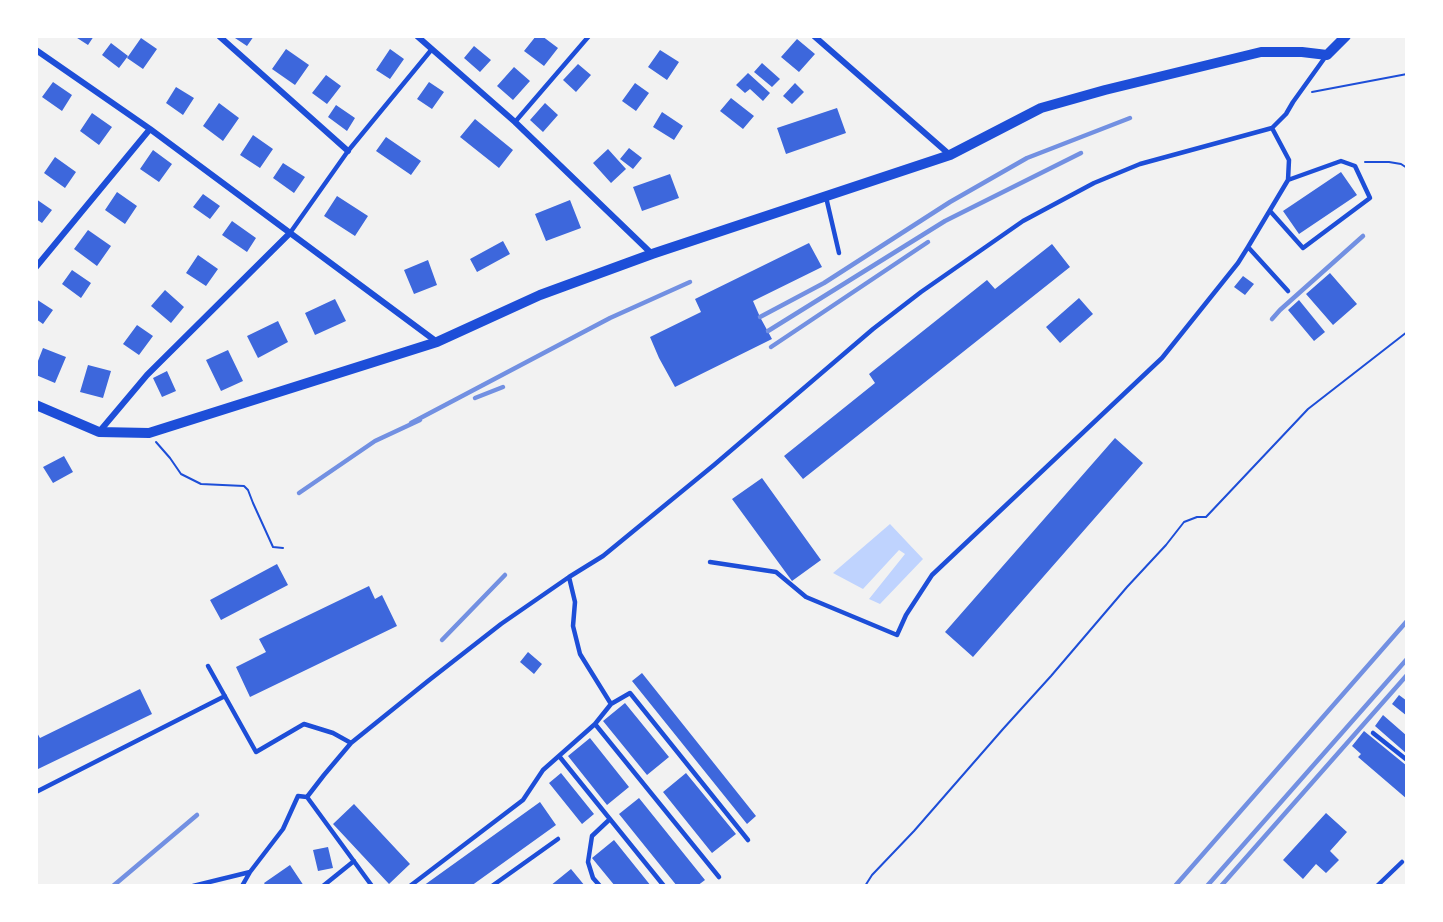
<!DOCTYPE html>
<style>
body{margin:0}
#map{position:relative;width:1443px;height:922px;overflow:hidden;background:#f2f2f2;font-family:Literata,serif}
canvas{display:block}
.frame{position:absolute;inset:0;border:38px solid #fff;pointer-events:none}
</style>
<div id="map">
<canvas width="1443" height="922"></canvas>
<div class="frame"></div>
</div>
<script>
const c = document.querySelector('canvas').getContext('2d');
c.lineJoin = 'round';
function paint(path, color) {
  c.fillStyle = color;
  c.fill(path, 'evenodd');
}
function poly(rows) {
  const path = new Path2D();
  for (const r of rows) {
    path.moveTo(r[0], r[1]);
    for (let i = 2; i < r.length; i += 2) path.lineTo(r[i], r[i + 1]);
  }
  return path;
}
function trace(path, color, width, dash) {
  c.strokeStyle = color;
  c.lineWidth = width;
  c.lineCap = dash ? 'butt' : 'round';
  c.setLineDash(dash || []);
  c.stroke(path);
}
const water = poly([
 [890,524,923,559,880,604,869,599,905,554,899,550,863,589,833,573]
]);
const building = poly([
 [74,36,94,36,88,45],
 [232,36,254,36,247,46],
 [536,36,542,36,558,48,544,66,524,51],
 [141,38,157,49,143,69,127,58],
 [797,39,815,54,799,72,781,57],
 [111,43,128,56,119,68,102,55],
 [474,46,491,60,480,72,464,58],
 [286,49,309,65,295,85,272,69],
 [390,49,404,59,390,79,376,70],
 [660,50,679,62,667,80,648,67],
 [762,63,780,79,772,87,754,72],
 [578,64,591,75,576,92,563,80],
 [514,67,530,81,513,100,497,86],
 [748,73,770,93,763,101,750,89,745,93,736,85],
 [326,75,341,86,327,104,312,93],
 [53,82,72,95,62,111,42,97],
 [429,82,444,92,432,109,417,99],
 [635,83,649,93,636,111,622,101],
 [795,83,804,92,792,104,783,96],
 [176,87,194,98,183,115,166,103],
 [731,98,754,116,743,129,720,111],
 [219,103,239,118,223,141,203,126],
 [545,103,558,115,543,132,530,120],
 [336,105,355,118,347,131,328,117],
 [837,108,846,133,786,154,777,128],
 [662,112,683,126,674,140,653,127],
 [92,113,112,127,99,145,80,131],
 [475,119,513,150,499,168,460,137],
 [253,135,273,149,260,168,240,155],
 [386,137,421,161,411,175,376,151],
 [629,148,642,158,633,169,620,159],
 [608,149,626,169,611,183,593,163],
 [153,150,172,164,159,182,140,169],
 [55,157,76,172,65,188,44,173],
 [283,163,305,177,294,193,273,178],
 [1341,172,1357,195,1299,234,1283,211],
 [670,174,679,198,642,211,633,187],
 [117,192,137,206,125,224,105,210],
 [203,194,220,206,210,219,193,207],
 [337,196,368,216,355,236,324,216],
 [36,199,52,210,42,223,36,219],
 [570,200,581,228,546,241,535,214],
 [232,221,256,238,247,252,222,235],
 [88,230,111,246,97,266,74,249],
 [503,241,510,254,477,272,470,259],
 [809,243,822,267,753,301,760,317,772,339,675,387,659,358,650,337,701,312,695,299],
 [1052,244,1070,267,803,479,784,456,875,383,869,374,987,280,995,289],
 [198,255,218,269,206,286,186,273],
 [428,260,437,285,414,294,404,270],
 [72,270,91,283,81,298,62,284],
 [1330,273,1357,304,1333,325,1306,294],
 [1243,276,1254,284,1245,295,1234,287],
 [165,290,184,307,171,323,151,306],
 [1079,298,1093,314,1060,343,1046,327],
 [36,299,53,310,43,324,36,319],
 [335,299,346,321,315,335,305,313],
 [1299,300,1325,332,1314,341,1288,310],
 [278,321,288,342,258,358,247,336],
 [137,325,153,336,139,355,123,344],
 [43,348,66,357,55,383,36,375,36,366],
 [228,350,243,381,221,391,206,360],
 [88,365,111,371,103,398,80,392],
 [167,371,176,391,162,397,153,378],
 [1115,438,1143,463,973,657,945,632],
 [64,456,73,472,53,483,43,467],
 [762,478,821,560,792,581,732,499],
 [277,564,288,585,221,620,210,600],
 [369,586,375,599,382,595,397,626,250,697,236,667,266,652,259,639],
 [528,652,542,664,534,674,520,662],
 [642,673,756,816,747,824,632,681],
 [140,689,152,714,36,770,36,731,40,738],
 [1399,695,1407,701,1407,716,1392,704],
 [625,703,669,757,647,775,603,721],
 [1383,715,1407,736,1407,754,1375,726],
 [1364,731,1407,766,1407,799,1358,757,1361,754,1352,746],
 [590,738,629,787,607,805,568,756],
 [561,773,594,814,582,824,549,783],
 [686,773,736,834,712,853,663,792],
 [639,798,705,880,697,886,677,886,619,814],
 [540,802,556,825,471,886,423,886],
 [354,804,410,864,389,884,333,824],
 [1326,813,1347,832,1330,851,1339,860,1326,873,1316,864,1303,879,1283,860],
 [614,840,651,886,615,886,592,858],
 [328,847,333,868,318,871,313,850],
 [290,865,304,886,266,886,264,883],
 [571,869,585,886,550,886]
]);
const path = poly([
 [1312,92,1407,74],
 [1365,162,1389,162,1401,164,1407,168],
 [156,442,170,458,181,474,201,484,244,486,248,490,253,503,273,547,283,548],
 [865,886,872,875,914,831,1003,729,1051,676,1127,587,1166,545,1184,522,1197,517,1206,517,1308,409,1407,332]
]);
const service = poly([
 [515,122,589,36],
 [1272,128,1289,160,1288,180,1248,247,1288,291],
 [826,197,839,253],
 [1270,211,1303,248,1370,198,1355,166,1341,161,1288,180],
 [290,233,348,151,432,49],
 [710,562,776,572,806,597,897,635,906,615,932,575,1162,358,1238,263,1248,247],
 [208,666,256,752,304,724,333,733,351,743],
 [611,704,630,693,748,840],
 [595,724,719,877],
 [1373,733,1407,760],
 [559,756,664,886],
 [36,792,225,696],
 [307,797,372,886],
 [193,886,250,872,283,829,298,796,307,797,324,775,351,743,428,681,501,624,569,577,603,556,714,465,873,329,921,292,1023,221,1094,183,1140,164,1272,128,1286,114,1293,102,1326,56],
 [242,886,250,872],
 [323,886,354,861],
 [410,886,523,800,543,770,595,724,611,704,580,654,573,626,575,602,569,577],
 [492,886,558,839],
 [600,886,593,878,588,862,592,836,610,819],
 [1377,886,1402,862]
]);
const minor = poly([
 [219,36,348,151],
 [417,36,515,122,652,254],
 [814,36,950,155],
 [36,50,150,129,437,342],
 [36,267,150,129],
 [99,432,147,375,290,233]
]);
const tertiary = poly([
 [36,405,99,432,149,433,437,342,540,295,652,254,950,155,1041,108,1105,90,1261,52,1302,52,1327,55,1346,36]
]);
const rail = poly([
 [760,317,824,283,950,202,1027,158,1130,118],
 [1272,319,1280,310,1363,236],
 [768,331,945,221,1081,153],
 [771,347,928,242],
 [475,398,503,387],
 [411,423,610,318,690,282],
 [299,493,375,441,420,420],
 [442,640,505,575],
 [113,886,197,815],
 [1175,886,1407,621],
 [1207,886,1407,659],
 [1221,886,1407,675]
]);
paint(water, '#bfd3fe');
paint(building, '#3d67dc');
trace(path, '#1d4ed8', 2);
trace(service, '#1d4ed8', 4.5);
trace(minor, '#1d4ed8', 6);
trace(tertiary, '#1d4ed8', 10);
trace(rail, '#7290e2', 4.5);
</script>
